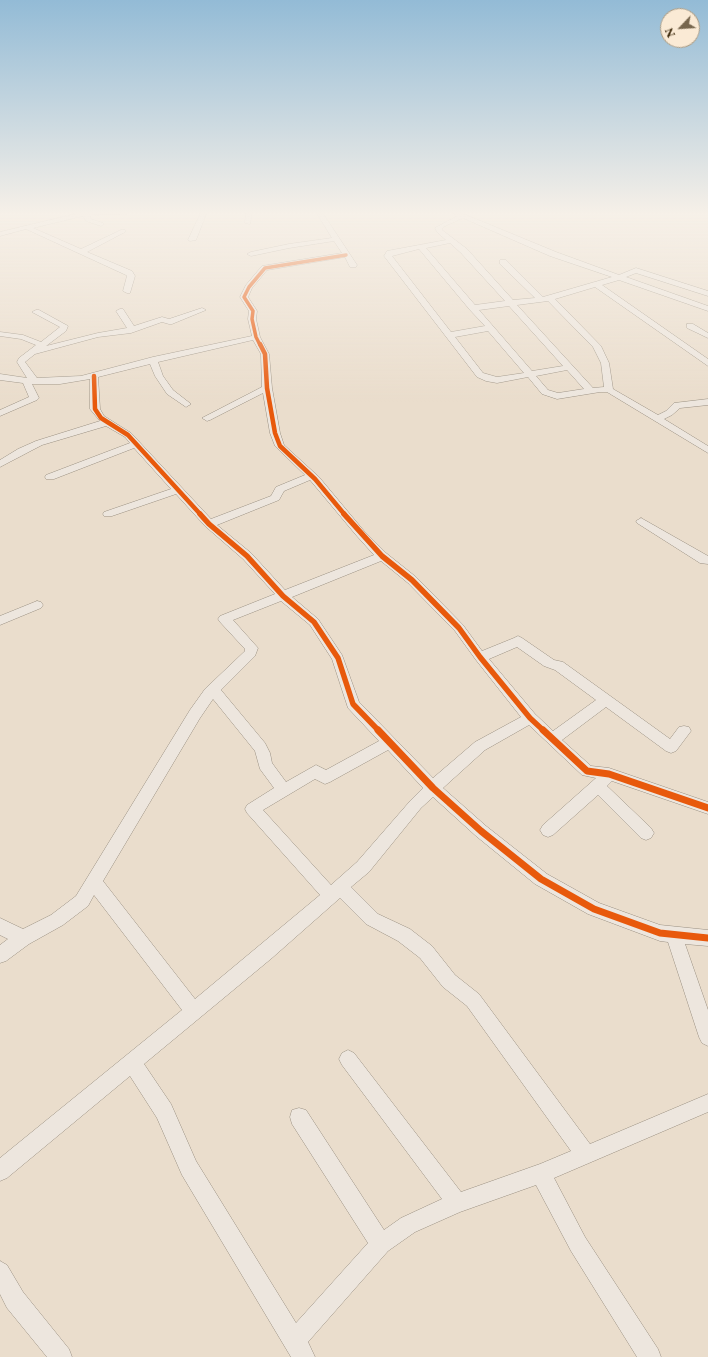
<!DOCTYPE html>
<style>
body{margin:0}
#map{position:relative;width:708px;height:1357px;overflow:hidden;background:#eaddcc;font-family:"EB Garamond",serif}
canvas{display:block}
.north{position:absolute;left:660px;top:8px;width:40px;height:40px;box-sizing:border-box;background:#faead5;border:1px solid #ad9c83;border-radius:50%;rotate:245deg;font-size:11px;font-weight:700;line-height:16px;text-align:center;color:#392608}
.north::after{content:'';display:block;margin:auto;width:14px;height:18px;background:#77664d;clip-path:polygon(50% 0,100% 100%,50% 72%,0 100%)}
</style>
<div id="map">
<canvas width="708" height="1357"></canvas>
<div class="north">N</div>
</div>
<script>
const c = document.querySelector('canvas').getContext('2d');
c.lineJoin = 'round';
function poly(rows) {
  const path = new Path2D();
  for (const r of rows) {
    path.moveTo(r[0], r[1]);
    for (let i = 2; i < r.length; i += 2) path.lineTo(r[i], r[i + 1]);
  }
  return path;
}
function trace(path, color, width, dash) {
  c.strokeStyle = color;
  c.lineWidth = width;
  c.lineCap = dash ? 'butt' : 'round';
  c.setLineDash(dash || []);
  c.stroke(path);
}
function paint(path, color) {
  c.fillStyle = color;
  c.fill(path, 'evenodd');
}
const street = poly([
 [83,212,130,212,127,214,90,215,91,219,103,223,104,224,101,226,86,221,83,216,33,228,81,249,121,230,125,230,125,232,87,252,132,271,135,276,130,293,127,293,123,291,127,276,126,275,26,229,0,236,0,232,83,212],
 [201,212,207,212,196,240,190,241,188,240,201,212],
 [246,212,252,212,250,224,245,223,246,212],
 [316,212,322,212,357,265,356,267,350,267,345,257,267,270,252,288,248,297,257,311,256,319,260,337,269,354,272,388,280,433,284,445,319,477,364,531,386,553,416,577,463,625,482,651,514,638,518,636,522,638,554,660,563,662,670,739,679,727,684,726,689,727,691,731,676,751,671,753,666,751,606,707,562,740,591,766,609,768,708,802,708,814,612,781,607,786,651,828,654,833,651,838,646,840,641,838,598,795,553,835,548,837,543,835,540,830,543,825,596,778,582,775,529,725,485,750,443,788,486,826,547,874,599,903,660,925,708,930,708,946,685,944,708,1010,708,1046,702,1043,699,1037,668,942,660,941,588,914,535,884,476,836,433,797,421,808,369,872,351,887,378,914,410,929,432,946,455,975,479,994,590,1144,708,1094,708,1112,554,1178,585,1237,658,1349,661,1357,637,1357,571,1251,536,1185,460,1212,415,1232,388,1251,308,1342,315,1357,291,1357,182,1175,157,1118,130,1076,7,1178,0,1181,0,1158,182,1010,94,895,88,906,63,925,29,944,6,961,0,963,0,945,8,939,0,935,0,918,23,929,51,915,76,896,190,710,205,689,245,651,245,649,220,622,218,619,220,616,275,594,243,559,205,526,176,494,112,516,104,516,103,514,104,512,171,489,134,448,54,479,46,479,45,477,46,475,130,443,125,437,106,426,42,445,0,467,0,460,18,449,36,441,100,421,90,409,90,379,60,384,32,384,39,398,37,400,0,416,0,410,29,397,23,383,0,380,0,374,27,378,17,362,19,358,36,345,21,339,0,336,0,332,23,335,41,342,60,327,32,312,36,310,39,310,68,326,66,331,46,346,98,333,127,328,116,311,120,309,123,309,134,326,162,317,169,319,202,308,206,310,172,324,169,324,162,322,131,333,98,337,35,354,25,362,37,378,81,376,153,357,252,336,248,319,249,311,240,297,246,285,262,266,342,253,334,241,289,248,251,256,247,254,251,252,289,244,332,238,316,212],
 [253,340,261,354,262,387,202,418,207,421,210,420,263,393,270,433,275,446,305,475,276,487,271,496,211,519,131,433,104,416,100,409,98,377,150,364,155,376,167,394,186,407,191,404,173,390,163,376,158,362,253,340],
 [310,480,356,535,374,555,285,590,251,553,217,525,279,500,284,491,310,480],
 [381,561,408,583,455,631,476,660,521,717,475,742,433,778,359,702,342,655,318,619,292,597,381,561],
 [281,601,310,625,332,659,348,708,379,741,326,770,316,765,286,782,272,763,270,753,265,743,221,690,255,656,258,648,233,620,281,601],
 [517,647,544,666,555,670,596,700,553,731,535,714,489,659,517,647],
 [213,699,255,751,260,769,274,788,247,805,245,809,247,813,320,895,195,999,103,881,200,718,213,699],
 [388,750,423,788,411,800,357,862,331,885,263,810,315,779,325,784,330,782,388,750],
 [340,898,366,924,398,941,420,958,443,987,467,1006,571,1151,540,1164,461,1192,354,1053,348,1050,342,1053,339,1059,342,1065,442,1199,401,1218,384,1230,306,1110,299,1108,292,1110,290,1117,292,1124,368,1243,296,1323,196,1161,171,1104,144,1064,272,958,340,898],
 [454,212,459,212,556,252,619,275,636,268,708,291,708,296,636,273,626,277,708,306,708,311,619,280,602,285,708,359,708,366,595,287,555,299,601,346,609,363,613,389,658,415,666,411,674,403,708,399,708,405,680,408,672,415,664,419,708,446,708,453,607,392,600,392,557,399,542,394,528,377,497,383,486,381,477,377,384,256,387,251,446,240,437,232,435,228,457,216,454,214,454,212],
 [463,218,550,256,612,277,543,297,506,260,500,260,500,264,535,298,513,300,467,249,442,230,443,227,463,218],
 [450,243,461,253,505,301,475,305,426,248,450,243],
 [419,249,470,310,485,326,451,332,392,256,419,249],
 [548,301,593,347,601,363,604,387,593,388,517,305,548,301],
 [509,306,563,366,532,371,479,310,509,306],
 [488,331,524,373,497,377,483,373,455,337,488,331],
 [567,370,584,389,558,393,548,390,536,376,567,370],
 [687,324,693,324,708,333,708,338,687,328,687,324],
 [641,518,708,556,708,564,700,563,637,523,636,521,641,518],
 [37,601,41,602,43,605,41,608,0,625,0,616,37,601],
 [0,1261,7,1265,23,1292,69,1349,72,1357,47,1357,7,1308,0,1294,0,1261]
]);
const cyclewayFar3 = poly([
 [260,345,256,337,252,319,253,311,244,297,249,287,265,268,346,255]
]);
const cyclewayFar2 = poly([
 [260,344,265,354,267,388,275,433,280,446,315,479,345,515],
 [94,376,95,409,101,418,128,435,201,515]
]);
const cyclewayFar1 = poly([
 [200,514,209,524,247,556,283,596,314,622,338,658,353,704,379,731],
 [344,514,382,556,412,580,459,628,480,657,530,718,544,731]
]);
const cycleway = poly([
 [378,730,433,788,481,831,541,879,594,909,660,933,708,938],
 [543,730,587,771,609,774,708,808]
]);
trace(street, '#9a9082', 1);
paint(street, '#ede6de');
trace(cyclewayFar3, '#e8590c', 3.5);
trace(cyclewayFar2, '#e8590c', 4.5);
trace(cyclewayFar1, '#e8590c', 5.5);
trace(cycleway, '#e8590c', 7);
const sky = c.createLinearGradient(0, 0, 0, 402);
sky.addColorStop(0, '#93bbd6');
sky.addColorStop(0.53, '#f6f0e8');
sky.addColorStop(1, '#f6f0e800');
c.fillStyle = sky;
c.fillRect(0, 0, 708, 402);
</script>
